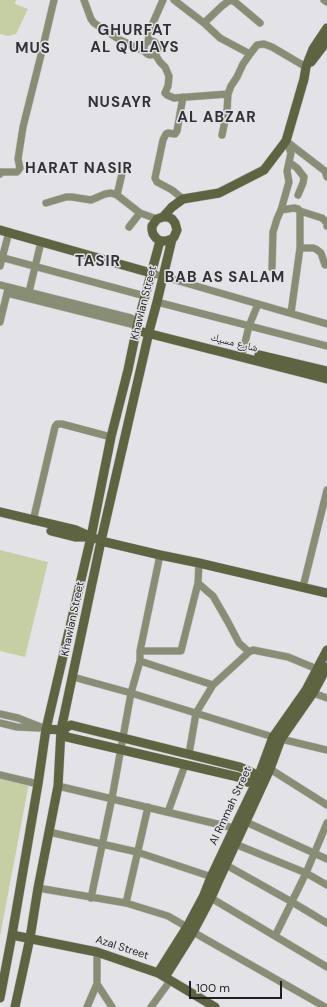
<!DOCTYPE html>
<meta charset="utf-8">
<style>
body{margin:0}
#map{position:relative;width:327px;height:1007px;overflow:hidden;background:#e3e3e7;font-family:"DM Sans",sans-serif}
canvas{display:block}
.scale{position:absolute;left:189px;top:981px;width:93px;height:18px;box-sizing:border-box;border:2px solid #1f2021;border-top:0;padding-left:5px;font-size:12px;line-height:14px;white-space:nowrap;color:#1f2021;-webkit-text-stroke:3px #e3e3e7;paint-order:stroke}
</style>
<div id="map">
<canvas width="327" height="1007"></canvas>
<div class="scale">100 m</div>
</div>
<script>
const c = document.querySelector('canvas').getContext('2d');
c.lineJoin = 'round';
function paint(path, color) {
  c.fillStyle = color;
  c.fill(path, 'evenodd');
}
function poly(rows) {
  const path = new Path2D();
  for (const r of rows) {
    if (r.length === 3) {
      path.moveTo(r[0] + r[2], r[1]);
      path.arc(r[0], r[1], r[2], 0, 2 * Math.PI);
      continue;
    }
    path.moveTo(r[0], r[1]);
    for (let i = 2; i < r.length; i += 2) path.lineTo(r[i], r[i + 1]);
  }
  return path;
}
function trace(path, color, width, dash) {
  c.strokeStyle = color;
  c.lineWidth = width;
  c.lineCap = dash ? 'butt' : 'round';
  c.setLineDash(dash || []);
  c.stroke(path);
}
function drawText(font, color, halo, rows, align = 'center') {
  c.font = font + ' "DM Sans","Noto Naskh Arabic",sans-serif';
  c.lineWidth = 3;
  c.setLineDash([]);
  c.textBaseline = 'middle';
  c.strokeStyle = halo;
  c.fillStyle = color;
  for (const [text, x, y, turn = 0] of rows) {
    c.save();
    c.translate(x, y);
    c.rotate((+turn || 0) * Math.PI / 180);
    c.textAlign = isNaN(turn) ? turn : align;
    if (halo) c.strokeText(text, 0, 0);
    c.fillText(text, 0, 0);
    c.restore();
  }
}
const green = poly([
 [0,0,16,0,15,4,28,9,16,34,8,36,0,34],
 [0,550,48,562,25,657,0,651],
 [0,777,29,783,0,936]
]);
const street = poly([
 [84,0,91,19,94,23,120,40,144,51],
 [174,0,204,23,220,38,250,54,257,45,264,44,272,47,306,67],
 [324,0,327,2],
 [204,23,222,6,230,0,235,2,241,7,260,23],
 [151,48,7],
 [149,41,148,34,163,0],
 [155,54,160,62,165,67,169,76,168,86,165,93,167,95,174,98,228,94],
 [183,97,177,131,175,134,168,133,166,134,163,140,155,178,157,182,172,190,183,199],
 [222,135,227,111,228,94,231,86,237,77,243,64,250,54],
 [289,162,297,168,304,177,303,183,298,195],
 [0,174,1,172,17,172,20,168,18,159,23,127,42,51,54,0],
 [117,195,124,165],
 [46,203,66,197,72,197,91,200,105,194,111,193,117,195,140,213,157,219],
 [281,210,294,208,298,209,300,211,300,248,291,313],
 [300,211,322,218,327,223,327,226],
 [129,227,140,213],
 [300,248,313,248,316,249,321,253,325,265],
 [0,257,145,296],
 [0,266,9,232],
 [272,268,273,232,277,219,281,210,289,182,287,171,291,153,286,141,321,168,325,171,327,177],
 [151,273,327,324],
 [0,285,131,318,138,322],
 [29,292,41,242],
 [7,293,135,325,137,327],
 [157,302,327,346],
 [0,322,8,289],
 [243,351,249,326,258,304],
 [33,521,55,427,57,424,62,424,111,437],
 [198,583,207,591,213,596,228,622,239,643,249,652],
 [303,587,327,490],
 [140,651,181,651,198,583,199,563],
 [140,661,213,685],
 [73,677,131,693,273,737],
 [313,693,327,698],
 [0,714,18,718,46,729],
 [0,723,17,727,39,728],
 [281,739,327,750],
 [189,754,196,713,213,685,249,652,253,650,288,657,317,669],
 [270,769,327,805],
 [0,775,38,784],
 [58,786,238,829],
 [168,812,185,765],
 [246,822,327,859],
 [49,832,137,852,215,878],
 [235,844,306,873,327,885],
 [226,865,292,902,327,923],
 [38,888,126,903,168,916,187,927,193,932,325,1007],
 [91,898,112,798,131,693,140,661,140,651,160,555],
 [211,898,327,967],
 [126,903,148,807],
 [275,936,306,873,327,823],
 [97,952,97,984,112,1007],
 [87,1007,97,984],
 [151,1007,170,981]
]);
const secondary = poly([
 [311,62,327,41],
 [163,217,172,207,183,199,219,193,264,170,286,141,304,79,306,67,313,49,327,28],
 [0,230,151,273],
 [143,332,327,379],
 [259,355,327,371],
 [0,512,76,530,101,541,160,555,199,563,327,593],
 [51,531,75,537,87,537],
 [46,729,61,730,71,725,240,767,253,773,257,784],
 [61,730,67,737,238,777,247,782,256,783],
 [12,935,97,952,158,973,215,1007],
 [158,973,187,927,204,895,211,877,239,818,256,783,273,737,306,690,327,650],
 [165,977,193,932,211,898,219,880,270,769,281,739,313,693,327,667],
 [0,998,12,935,38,784,46,729,91,537,111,437,128,370,138,322,160,241],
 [15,1007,30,938,38,888,58,786,61,730,101,541,150,328,157,302,172,239,174,237,177,230,175,223,172,219,168,217,163,217,157,219,152,226,152,230,153,234,156,238,160,241,166,241,172,239]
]);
const streetNames = [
 ["Khawlan Street",144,303,-76],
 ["شارع مسيك",234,343,14],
 ["Khawlan Street",73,619,-78],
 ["Al Rmmah Street",231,806,-65],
 ["Azal Street",122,948,18]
];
const districtNames = [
 ["GHURFAT",135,31],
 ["AL QULAYS",135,48],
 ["MUS",33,49],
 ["NUSAYR",120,103],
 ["AL ABZAR",217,118],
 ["HARAT NASIR",79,169],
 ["TASIR",98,262],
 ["BAB AS SALAM",225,278]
];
paint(green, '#c6cea3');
trace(street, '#c0c0c3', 8);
trace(secondary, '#c0c0c3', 10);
trace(street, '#888d76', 7);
trace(secondary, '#5e6442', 9);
drawText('11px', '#1f2021', '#e3e3e7', streetNames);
c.letterSpacing = '1px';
drawText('bold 15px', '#323336', '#e3e3e7', districtNames);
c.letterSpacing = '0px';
</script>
